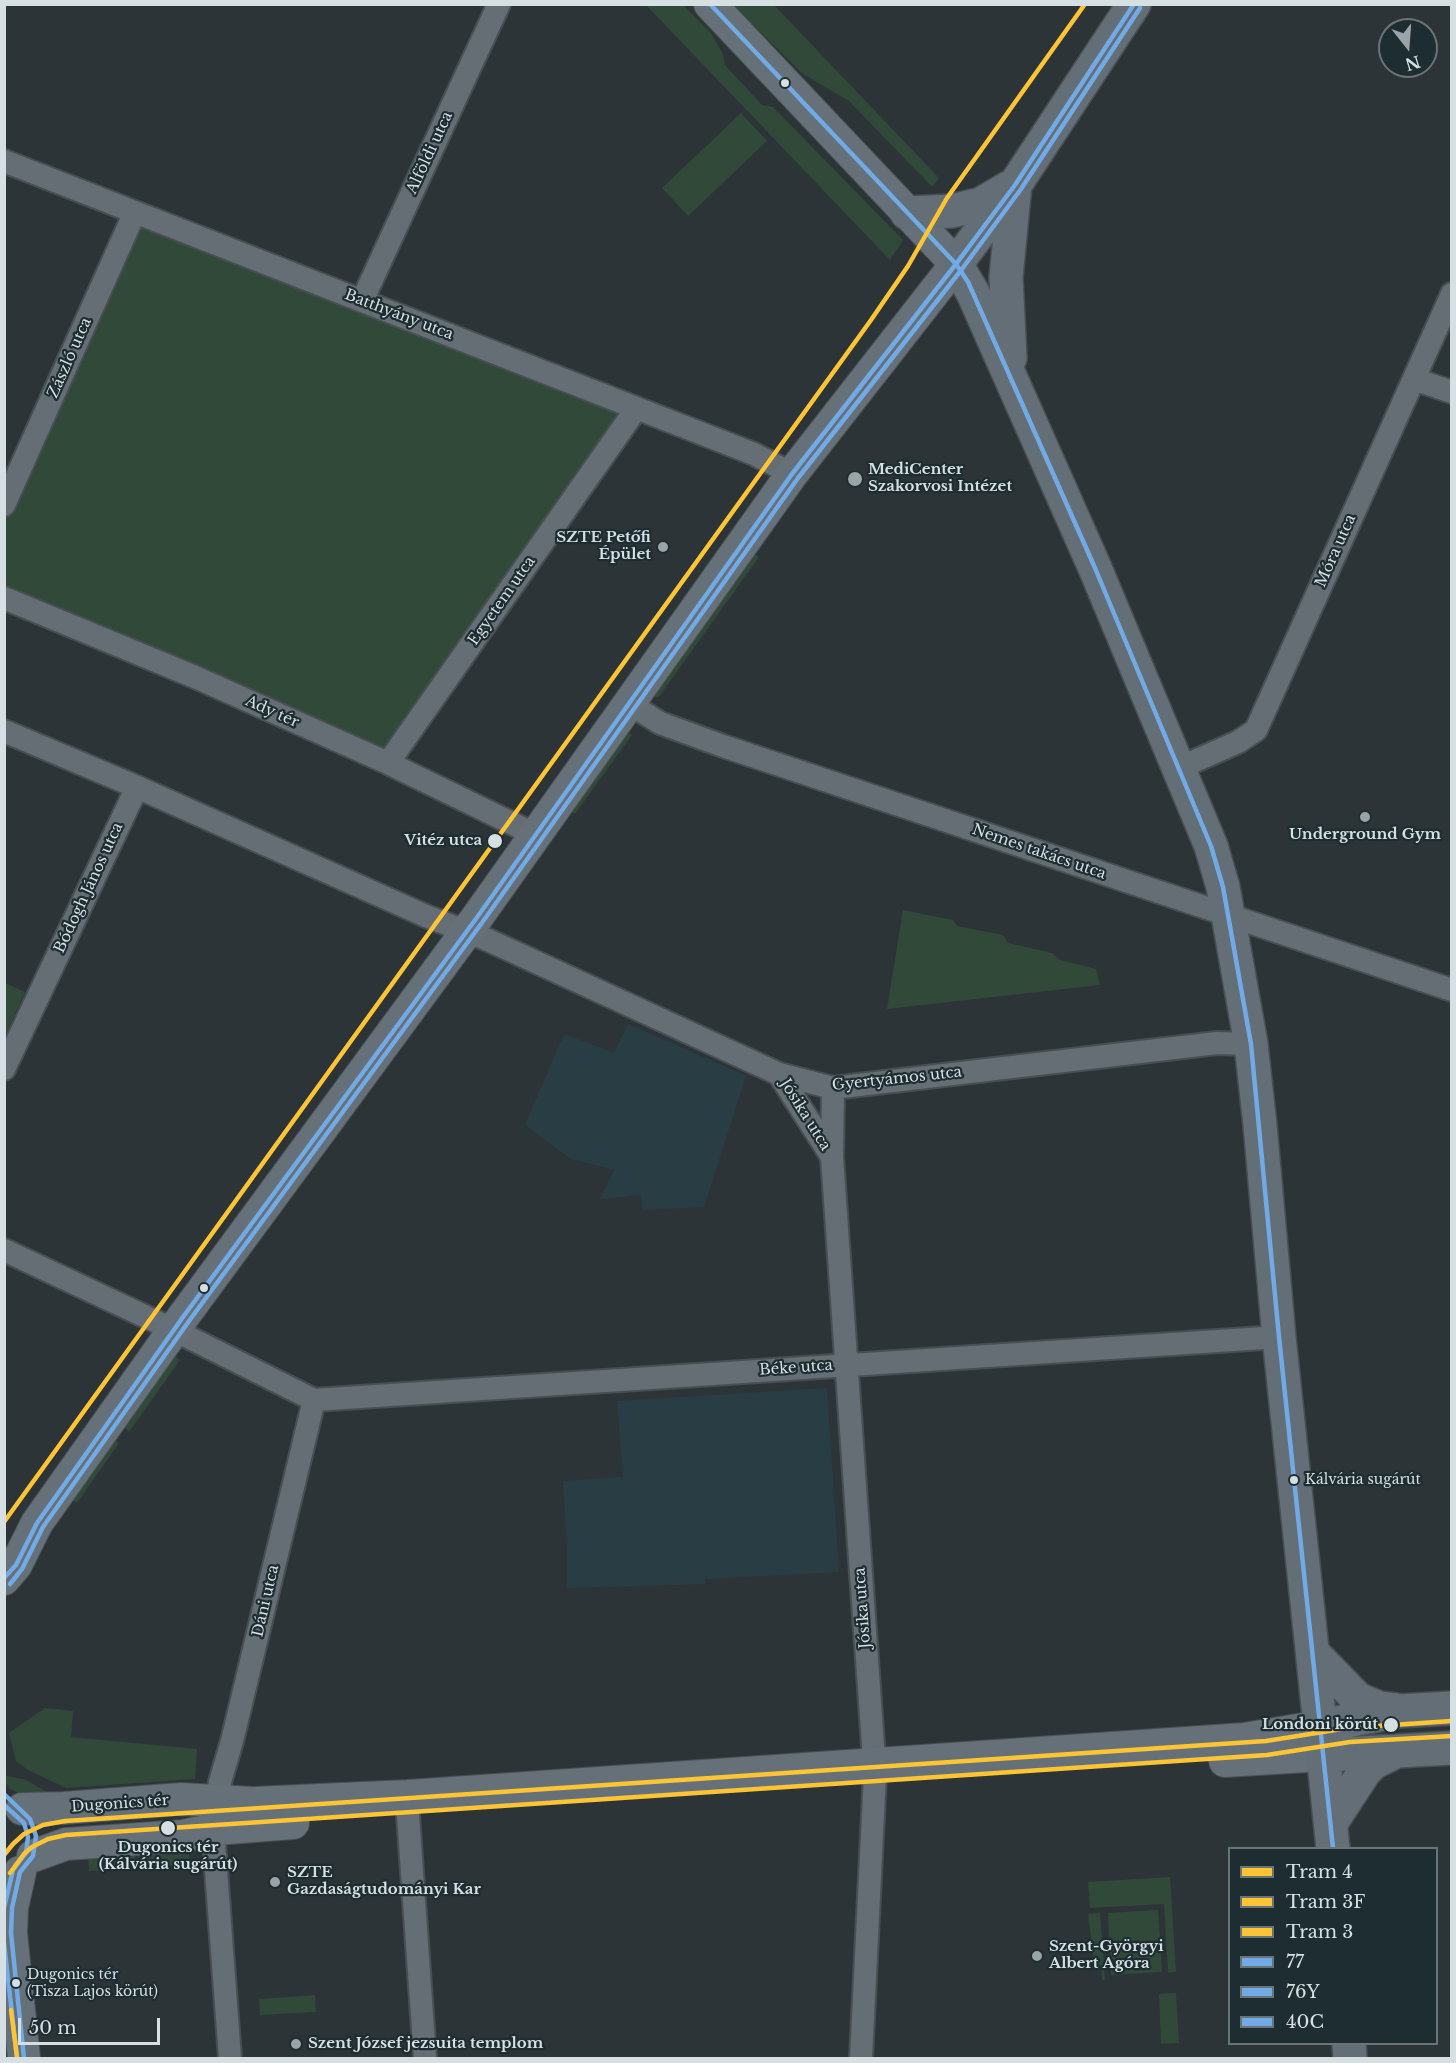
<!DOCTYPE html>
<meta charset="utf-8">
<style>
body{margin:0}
#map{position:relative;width:1456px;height:2063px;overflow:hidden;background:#2c3437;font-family:"Libre Baskerville",serif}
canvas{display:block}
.frame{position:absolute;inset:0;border:6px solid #d6dfe2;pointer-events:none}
.legend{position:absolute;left:1228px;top:1847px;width:210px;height:198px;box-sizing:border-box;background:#1e2d31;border:2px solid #687478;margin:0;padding:8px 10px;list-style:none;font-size:18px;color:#d6dfe2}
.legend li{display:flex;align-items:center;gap:12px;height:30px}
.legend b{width:30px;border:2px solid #687478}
.north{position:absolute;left:1378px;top:18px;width:60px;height:60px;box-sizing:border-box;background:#1e2d31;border:2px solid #687478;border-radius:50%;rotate:163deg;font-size:16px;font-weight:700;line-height:24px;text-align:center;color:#d6dfe2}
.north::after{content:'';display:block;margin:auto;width:21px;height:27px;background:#9aa3a6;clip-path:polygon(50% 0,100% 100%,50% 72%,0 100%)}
.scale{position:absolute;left:18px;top:2018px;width:142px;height:27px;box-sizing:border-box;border:3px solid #d6dfe2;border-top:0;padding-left:8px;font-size:18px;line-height:21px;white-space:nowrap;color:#d6dfe2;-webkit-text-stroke:4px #1e2d31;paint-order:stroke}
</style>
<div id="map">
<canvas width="1456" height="2063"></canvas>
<div class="frame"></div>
<ul class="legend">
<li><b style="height:8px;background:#fdc434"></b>Tram 4</li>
<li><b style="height:8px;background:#fdc434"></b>Tram 3F</li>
<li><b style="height:8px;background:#fdc434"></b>Tram 3</li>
<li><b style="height:8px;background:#71aae5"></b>77</li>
<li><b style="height:8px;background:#71aae5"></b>76Y</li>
<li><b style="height:8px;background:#71aae5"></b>40C</li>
</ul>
<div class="north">N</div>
<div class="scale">50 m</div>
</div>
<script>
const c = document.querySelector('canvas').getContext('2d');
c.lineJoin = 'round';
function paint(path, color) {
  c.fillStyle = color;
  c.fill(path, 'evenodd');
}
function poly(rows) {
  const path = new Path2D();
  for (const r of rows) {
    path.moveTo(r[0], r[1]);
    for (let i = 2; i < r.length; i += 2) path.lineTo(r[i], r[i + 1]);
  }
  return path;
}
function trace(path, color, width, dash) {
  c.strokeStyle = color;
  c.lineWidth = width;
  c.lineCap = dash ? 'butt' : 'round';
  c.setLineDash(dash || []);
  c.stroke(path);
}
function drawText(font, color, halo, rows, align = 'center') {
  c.font = font + ' "Libre Baskerville",serif';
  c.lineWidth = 4.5;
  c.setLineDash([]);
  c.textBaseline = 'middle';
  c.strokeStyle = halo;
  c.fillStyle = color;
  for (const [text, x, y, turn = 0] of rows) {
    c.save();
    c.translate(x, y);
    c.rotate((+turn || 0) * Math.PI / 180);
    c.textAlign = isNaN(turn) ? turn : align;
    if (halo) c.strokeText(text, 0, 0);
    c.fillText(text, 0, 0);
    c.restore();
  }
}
const built = poly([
 [628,1024,746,1076,704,1207,643,1210,641,1195,600,1199,614,1170,571,1159,525,1125,564,1034,614,1053],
 [827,1388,839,1572,705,1579,705,1584,567,1588,567,1550,563,1481,623,1477,617,1401]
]);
const green = poly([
 [646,5,683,5,711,33,723,54,725,65,762,105,773,107,903,240,890,260],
 [733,5,774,5,939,178,932,187,849,101,803,74],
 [741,113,767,141,688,216,662,188],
 [135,212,636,409,388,763,5,598,5,505],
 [755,554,759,557,658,698,653,695],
 [628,732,632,735,575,814,570,811],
 [903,910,953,920,957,926,1003,935,1008,943,1052,953,1060,960,1096,969,1100,985,887,1009],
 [5,983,25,992,5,1036],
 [175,1356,180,1360,129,1432,125,1428],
 [115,1440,119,1443,77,1503,73,1500],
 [45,1708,73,1711,71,1737,197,1749,195,1779,66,1788,28,1770,16,1761,9,1733],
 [4,1775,26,1780,52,1795,24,1796,10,1789,5,1781],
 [189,1851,190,1865,144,1867,143,1853],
 [135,1853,136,1868,89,1871,88,1857],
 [1170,1877,1176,1972,1168,1973,1164,1904,1090,1908,1088,1882],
 [1158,1910,1162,1972,1111,1975,1108,1913],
 [1100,1913,1105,1980,1102,1980,1101,1967,1094,1962,1088,1914],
 [1176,1993,1179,2043,1161,2044,1159,1994],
 [315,1995,316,2012,260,2015,259,1999]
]);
const street = poly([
 [4,161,754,454,792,474],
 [362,301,499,4],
 [1414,379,1452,392],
 [4,505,135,212],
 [4,598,195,677,388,763,536,835],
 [630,704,660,723,723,746,1452,990],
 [4,731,137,787,426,916,488,940,779,1074,833,1088,1217,1043,1251,1044],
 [388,763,636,409],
 [1179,768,1238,742,1256,730,1452,294],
 [4,1069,137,787],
 [779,1074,832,1157],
 [833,1088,832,1157,875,1774,861,2058],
 [4,1250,174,1330,314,1400],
 [314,1400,1279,1337],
 [408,1815,425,2058],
 [230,2058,214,1843,217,1802,220,1782,232,1741,314,1400]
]);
const secondary = poly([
 [4,1579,16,1565,37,1523,183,1317,478,916,792,474,956,264,710,4],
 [1225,1761,1324,1755],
 [22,1809,64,1808,181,1799,253,1803,408,1796,1244,1739,1321,1726],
 [33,1856,66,1844,183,1836,216,1829,293,1823],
 [20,1872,12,1908,11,1933,24,2058]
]);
const primary = poly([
 [1134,4,1015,185,956,264,973,293,1095,568,1211,846,1223,887,1251,1044,1260,1125,1279,1337,1333,1848],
 [907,213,952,211,981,204,1010,187],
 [1010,358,1006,277,1015,185],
 [1314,1654,1358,1699,1379,1708,1396,1710],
 [1321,1726,1398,1711,1452,1708],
 [1324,1755,1452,1748],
 [1331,1823,1365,1771,1373,1763,1397,1751],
 [1349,2044,1350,2058]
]);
const bus1 = poly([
 [710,4,956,264,968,282,1095,568,1211,846,1223,887,1251,1044,1279,1337,1333,1848]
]);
const bus2 = poly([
 [4,1578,16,1565,37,1523,183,1317,478,916,792,474,956,264,1015,185,1134,4],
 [4,1794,30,1819,36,1836,33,1856,20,1872,12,1908,11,1933,24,2058]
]);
const bus3 = poly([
 [10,1584,22,1569,43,1527,189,1321,484,920,798,478,962,269,1021,189,1140,8],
 [4,1805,24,1823,28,1837,26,1853,13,1870,4,1908],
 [4,1943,17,2058]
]);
const tram1 = poly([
 [4,1522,871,320,908,266,947,198,1085,4]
]);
const tram2 = poly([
 [10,1873,24,1854,32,1847,48,1839,66,1835,1267,1755,1350,1742,1452,1736]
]);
const tram3 = poly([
 [4,1855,13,1844,24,1834,43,1825,65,1821,1266,1741,1348,1728,1451,1721],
 [11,2010,17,2057]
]);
const markers = [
 [785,83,5,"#d6dfe2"],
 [855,479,8,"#9aa3a6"],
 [663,547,6,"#9aa3a6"],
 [1365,817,6,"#9aa3a6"],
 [495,841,8,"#d6dfe2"],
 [204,1288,5,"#d6dfe2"],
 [1294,1480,5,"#d6dfe2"],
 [1391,1725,8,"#d6dfe2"],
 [168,1828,8,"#d6dfe2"],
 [275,1882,6,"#9aa3a6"],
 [1037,1956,6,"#9aa3a6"],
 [16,1983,5,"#d6dfe2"],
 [296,2044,6,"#9aa3a6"]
];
const busNames = [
 ["Kálvária sugárút",1305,1480],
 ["Dugonics tér",27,1975],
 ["(Tisza Lajos körút)",27,1992]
];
const streetNames = [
 ["Alföldi utca",430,153,-65],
 ["Batthyány utca",399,315,21],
 ["Zászló utca",70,358,-66],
 ["Móra utca",1336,551,-66],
 ["Egyetem utca",502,601,-55],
 ["Ady tér",272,712,24],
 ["Nemes takács utca",1039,852,19],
 ["Bódogh János utca",89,888,-65],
 ["Gyertyámos utca",897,1079,-6],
 ["Jósika utca",805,1115,58],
 ["Béke utca",796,1368,-4],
 ["Dáni utca",266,1601,-77],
 ["Jósika utca",863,1608,-94],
 ["Dugonics tér",120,1804,-4]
];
const poiNames = [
 ["MediCenter",868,470],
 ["Szakorvosi Intézet",868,487],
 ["SZTE Petőfi",651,538,"right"],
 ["Épület",651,555,"right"],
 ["Underground Gym",1365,835,"center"],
 ["SZTE",287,1873],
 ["Gazdaságtudományi Kar",287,1890],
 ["Szent-Györgyi",1049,1947],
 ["Albert Agóra",1049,1964],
 ["Szent József jezsuita templom",308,2044]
];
const stopNames = [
 ["Vitéz utca",482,841],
 ["Londoni körút",1378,1725],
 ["Dugonics tér",168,1848,"center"],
 ["(Kálvária sugárút)",168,1865,"center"]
];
paint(built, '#293e44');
paint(green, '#314939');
trace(street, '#484f52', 26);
trace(secondary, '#484f52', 34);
trace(primary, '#484f52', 36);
trace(street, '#656e75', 22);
trace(secondary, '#667078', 32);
trace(primary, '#636e76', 33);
trace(bus1, '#71aae5', 4.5);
trace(bus2, '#71aae5', 4.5);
trace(bus3, '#71aae5', 4.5);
trace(tram1, '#fdc434', 4.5);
trace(tram2, '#fdc434', 4.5);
trace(tram3, '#fdc434', 4.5);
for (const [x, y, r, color] of markers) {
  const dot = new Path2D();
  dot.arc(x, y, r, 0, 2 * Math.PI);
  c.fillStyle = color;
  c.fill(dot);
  trace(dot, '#1e2d31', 2);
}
drawText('14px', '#d6dfe2', '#1e2d31', busNames, 'left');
drawText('15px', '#d6dfe2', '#1e2d31', streetNames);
drawText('bold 15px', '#d6dfe2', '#1e2d31', poiNames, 'left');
drawText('bold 15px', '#d6dfe2', '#1e2d31', stopNames, 'right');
</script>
